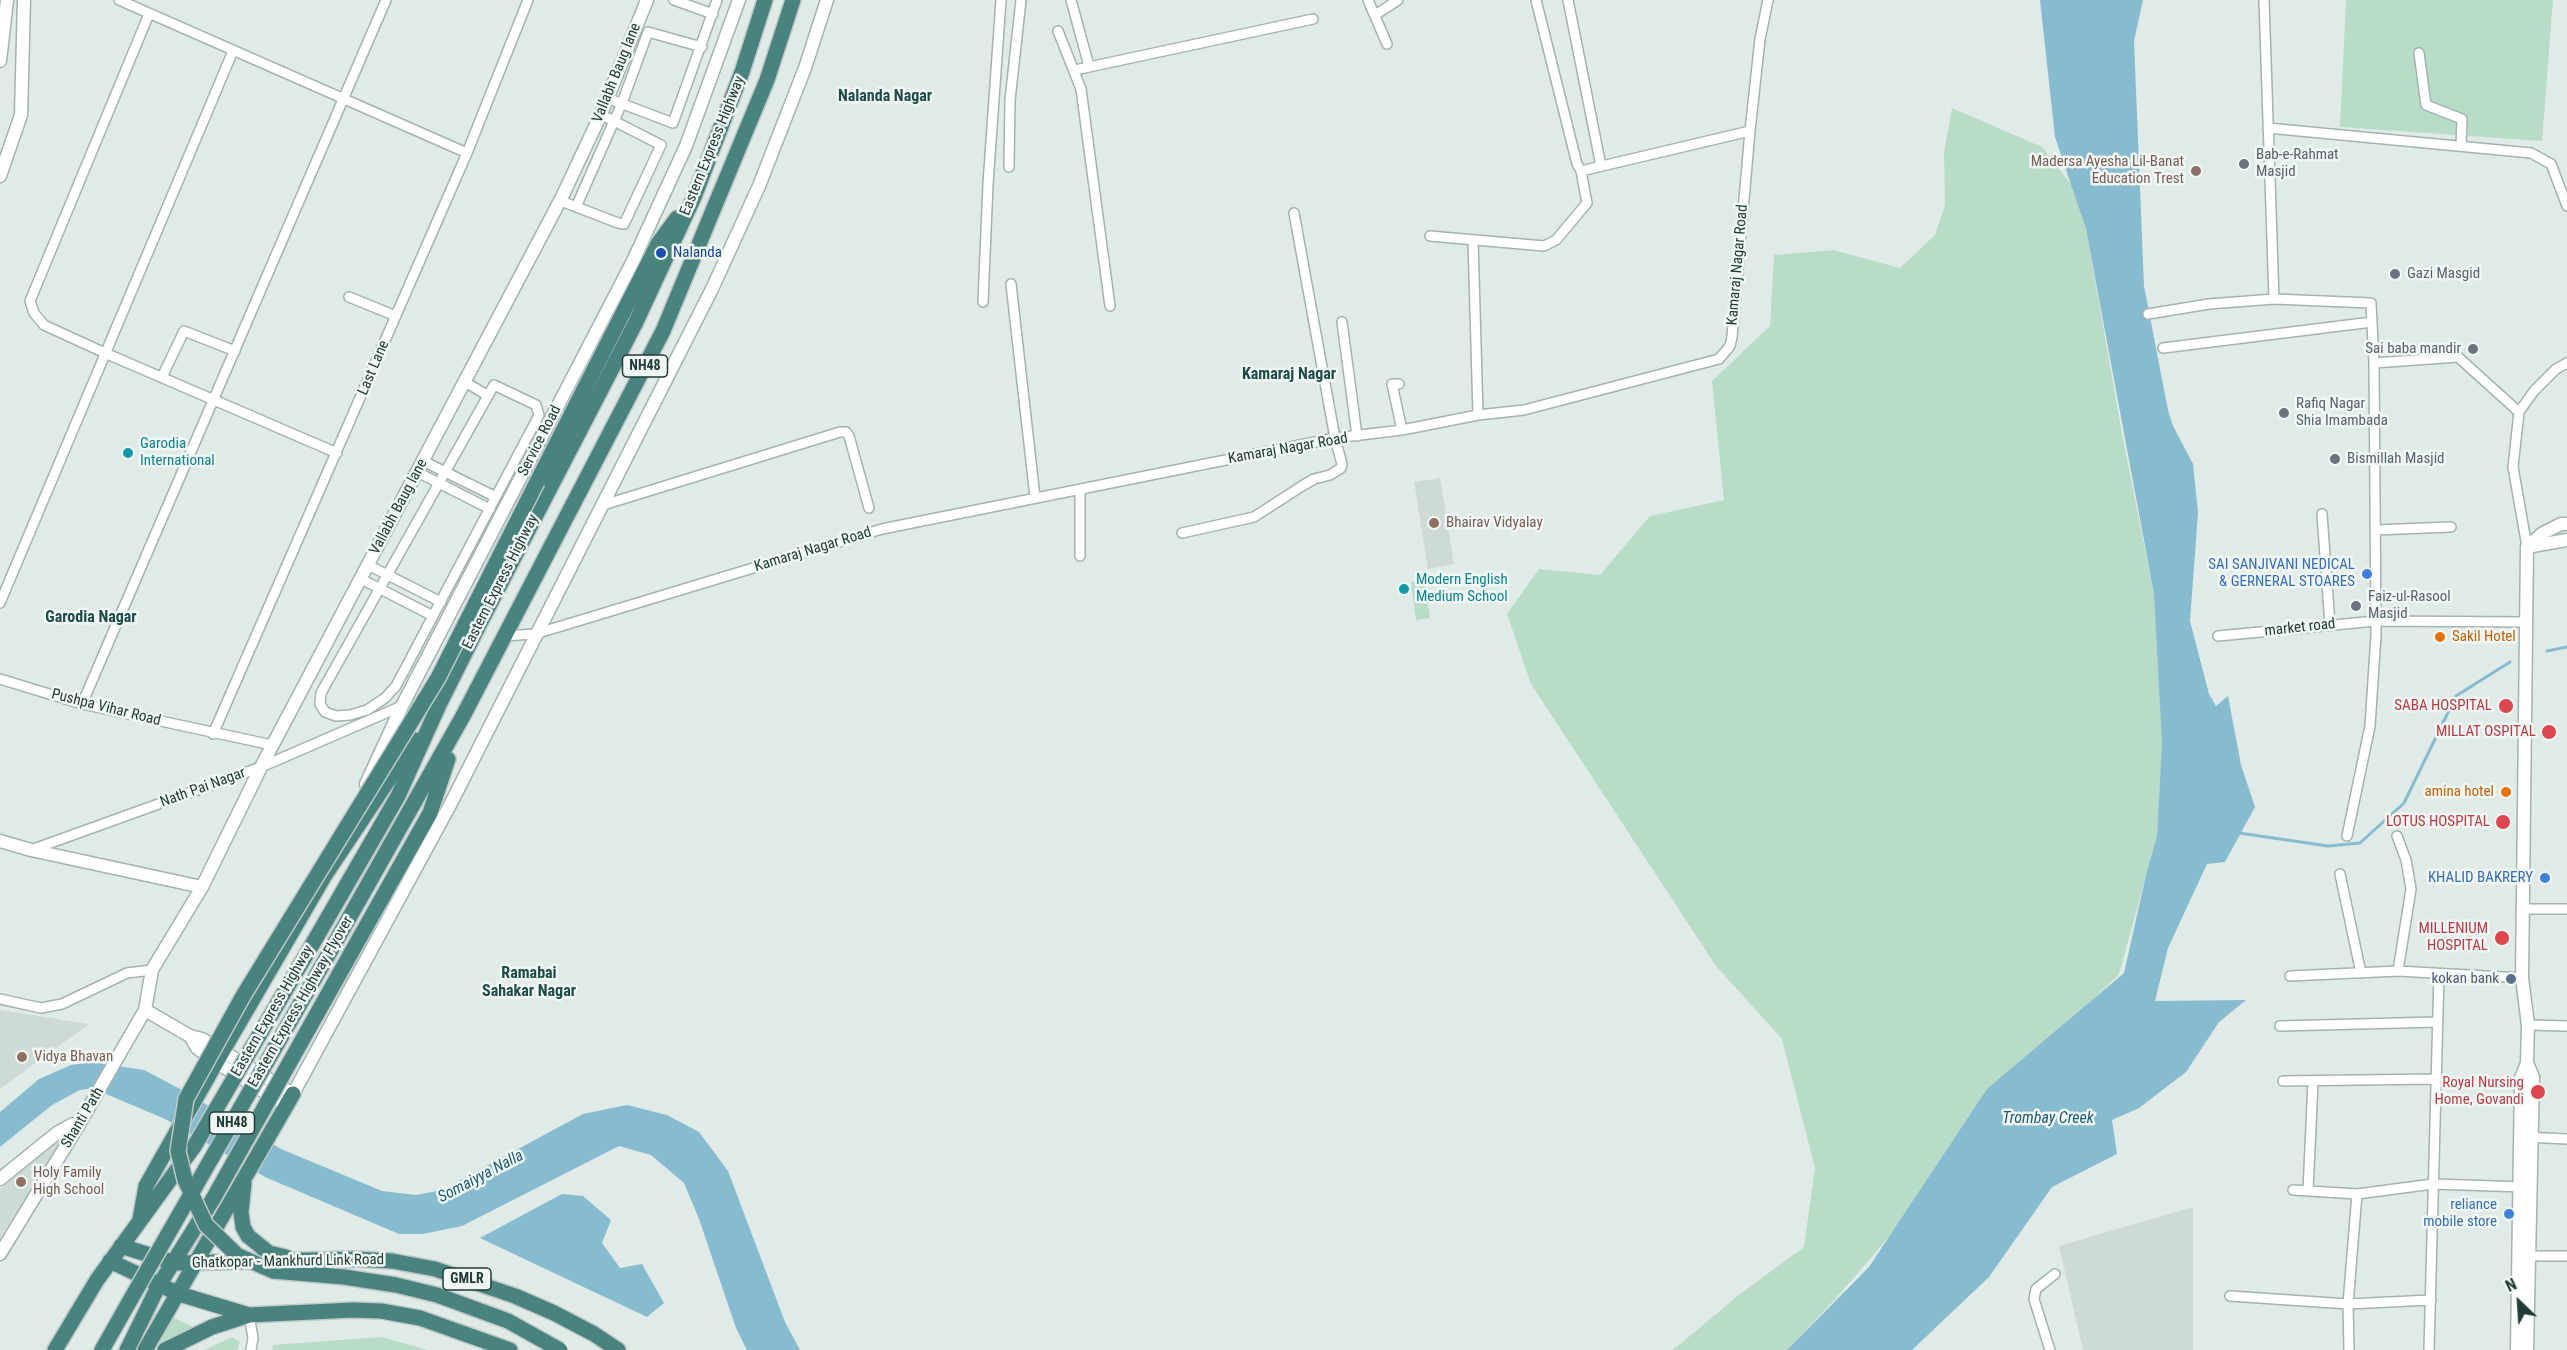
<!DOCTYPE html>
<style>
body{margin:0}
#map{position:relative;width:2567px;height:1350px;overflow:hidden;background:#e0ebe7;font-family:"Roboto Condensed",sans-serif}
canvas{display:block}
.north{position:absolute;left:2489px;top:1272px;width:60px;height:60px;-webkit-text-stroke:4px #f0f7f5;paint-order:stroke;rotate:335deg;font-size:16px;font-weight:700;line-height:24px;text-align:center;color:#213b37}
.north::after{content:'';display:block;margin:auto;width:21px;height:27px;background:#213b37;clip-path:polygon(50% 0,100% 100%,50% 72%,0 100%)}
</style>
<div id="map">
<canvas width="2567" height="1350"></canvas>
<div class="north">N</div>
</div>
<script>
const c = document.querySelector('canvas').getContext('2d');
c.lineJoin = 'round';
function paint(path, color) {
  c.fillStyle = color;
  c.fill(path, 'evenodd');
}
function poly(rows) {
  const path = new Path2D();
  for (const r of rows) {
    path.moveTo(r[0], r[1]);
    for (let i = 2; i < r.length; i += 2) path.lineTo(r[i], r[i + 1]);
  }
  return path;
}
function trace(path, color, width, dash) {
  c.strokeStyle = color;
  c.lineWidth = width;
  c.lineCap = dash ? 'butt' : 'round';
  c.setLineDash(dash || []);
  c.stroke(path);
}
function drawText(font, color, halo, rows, align = 'center') {
  c.font = font + ' "Roboto Condensed",sans-serif';
  c.lineWidth = 5;
  c.setLineDash([]);
  c.textBaseline = 'middle';
  c.strokeStyle = halo;
  c.fillStyle = color;
  for (const [text, x, y, turn = 0] of rows) {
    c.save();
    c.translate(x, y);
    c.rotate((+turn || 0) * Math.PI / 180);
    c.textAlign = isNaN(turn) ? turn : align;
    if (halo) c.strokeText(text, 0, 0);
    c.fillText(text, 0, 0);
    c.restore();
  }
}
const built = poly([
 [1440,478,1454,564,1428,569,1414,482],
 [0,1010,89,1024,0,1089],
 [60,1137,65,1140,0,1237,0,1189],
 [2193,1207,2193,1350,2083,1350,2059,1246]
]);
const green = poly([
 [2346,0,2553,0,2542,141,2340,127],
 [1952,108,2042,147,2072,186,2086,229,2122,434,2154,594,2163,730,2157,836,2119,974,1993,1097,1905,1218,1837,1297,1787,1350,1673,1350,1740,1294,1804,1247,1815,1168,1782,1039,1716,966,1531,684,1507,614,1539,569,1600,575,1650,516,1724,500,1712,381,1770,326,1774,255,1833,250,1900,268,1935,235,1945,205,1944,153],
 [1424,580,1430,618,1416,620,1411,582],
 [172,1317,194,1327,155,1347],
 [232,1337,240,1342,237,1350,204,1350],
 [381,1337,428,1350,272,1350,273,1345]
]);
const water = poly([
 [2040,0,2143,0,2134,41,2144,286,2168,410,2173,426,2193,464,2198,513,2190,621,2209,694,2216,706,2228,696,2241,765,2255,807,2225,862,2207,864,2168,948,2155,1001,2246,1000,2219,1022,2186,1072,2139,1108,2112,1120,2117,1154,2052,1187,1989,1277,1912,1350,1787,1350,1869,1267,1987,1089,2124,973,2147,871,2157,836,2162,742,2154,594,2086,229,2055,137],
 [91,1062,144,1070,182,1090,281,1149,382,1191,416,1195,442,1190,583,1114,627,1105,667,1115,699,1132,728,1171,785,1322,800,1350,747,1350,736,1328,699,1219,684,1183,651,1155,619,1146,462,1226,423,1234,399,1234,265,1177,165,1119,92,1088,80,1090,52,1105,0,1147,0,1112,39,1079,71,1065],
 [562,1194,583,1196,611,1220,602,1243,620,1268,642,1264,664,1303,647,1317,480,1238]
]);
const stream = poly([
 [2547,651,2567,647],
 [2239,833,2328,846,2360,843,2404,803,2456,696,2510,662]
]);
const minor = poly([
 [119,0,467,153],
 [674,0,713,14],
 [1071,0,1089,66],
 [1368,0,1387,44],
 [1568,0,1601,166],
 [2264,0,2274,299,2371,303,2374,363,2376,635,2370,726,2347,836],
 [149,14,30,301,34,313,44,325,105,353,337,453],
 [1375,15,1398,0],
 [1058,31,1081,89,1110,306],
 [2419,53,2426,105,2462,119,2461,146],
 [1075,70,1313,19],
 [607,98,673,123,717,0],
 [2268,128,2531,153,2551,164,2567,206],
 [1009,167,1010,100,1021,0],
 [1581,171,1750,131],
 [561,201,618,223,624,224,626,220,661,145,608,118],
 [576,207,622,103,648,32,702,47],
 [1430,236,1544,246,1556,240,1587,203,1581,171,1577,164,1536,0],
 [1473,240,1478,415],
 [1011,284,1035,497],
 [349,297,396,316],
 [983,302,988,184,1001,0],
 [2148,314,2209,304,2274,299],
 [1342,322,1357,436],
 [2163,348,2372,322],
 [2374,363,2458,357,2519,412],
 [162,377,184,331,235,351],
 [465,382,487,395],
 [1399,384,1392,384,1402,430],
 [494,385,536,405,539,415,396,686,385,698,367,710,350,715,336,716,325,712,320,704,321,693,494,385],
 [423,461,496,497],
 [417,472,490,509],
 [1080,489,1080,556],
 [600,506,840,432,846,432,849,436,869,508],
 [2322,514,2330,625],
 [2375,530,2451,527],
 [1182,533,1254,517,1302,486,1314,479,1330,475,1341,468,1342,464,1335,438,1294,213],
 [2527,547,2513,467,2519,412,2534,391,2556,369,2567,363],
 [368,565,441,602],
 [361,579,433,616],
 [0,603,233,51],
 [504,636,535,634,882,529,1335,438,1402,430,1478,415,1524,410,1719,359,1730,346,1732,337,1750,131,1760,39,1768,0],
 [2218,636,2376,621,2526,622],
 [0,679,82,704,272,745],
 [82,704,386,0],
 [213,734,467,153,528,0],
 [2397,836,2406,860,2411,889,2398,971],
 [31,850,261,767,402,706],
 [2340,874,2361,973],
 [2524,909,2567,909],
 [2290,976,2398,971,2522,978],
 [0,999,41,1008,62,1004,127,973,152,970],
 [2528,1025,2567,1026],
 [2280,1026,2437,1022],
 [2283,1081,2435,1079],
 [2525,1137,2567,1139],
 [2293,1190,2357,1194,2433,1184,2524,1187],
 [2308,1191,2313,1082],
 [2524,1256,2567,1256],
 [2230,1296,2348,1304,2431,1300],
 [249,1315,253,1338,251,1350],
 [2050,1350,2034,1299,2036,1289,2055,1274],
 [2349,1350,2348,1304,2357,1194],
 [2429,1350,2439,974]
]);
const tertiary = poly([
 [0,61,7,0],
 [0,176,21,115,24,0],
 [2527,547,2543,533,2561,524,2567,524],
 [2527,547,2567,540],
 [366,784,402,706,633,261,686,146,739,0],
 [0,841,31,850,202,887],
 [145,1010,190,1036,202,1039,293,1094,449,807,712,289,759,186,805,68,827,0],
 [190,1036,197,1048,217,1063,286,1105],
 [2527,1063,2533,1077,2527,1350],
 [0,1179,57,1133,73,1124,78,1126],
 [0,1254,78,1126,145,1010,152,970,202,887,261,767,562,197,601,114,647,0],
 [2517,1350,2521,1078,2527,1063,2528,1025,2522,978,2527,547]
]);
const trunk = poly([
 [537,482,658,244,677,218],
 [316,938,398,796,439,705,478,627,635,324,694,197,742,72,765,0],
 [331,950,463,716,663,331,767,80,793,0],
 [350,955,430,813,448,759],
 [244,1183,241,1212,243,1227,248,1236,269,1253,286,1257],
 [140,1219,146,1186,222,1052,325,875,415,740],
 [121,1246,175,1263,355,1259,392,1261,435,1269,515,1296,554,1313,594,1334,618,1350],
 [110,1261,179,1294,249,1315,353,1310,381,1311,420,1318,510,1350],
 [55,1350,97,1280,195,1145],
 [102,1350,132,1297],
 [127,1350,159,1285,213,1199],
 [145,1350,293,1094],
 [165,1350,212,1327,249,1315]
]);
const trunkBridge = poly([
 [537,482,438,678,243,996,186,1099,178,1151,185,1180,206,1225,237,1255,273,1271,344,1277,396,1285,437,1295,508,1321,560,1350],
 [195,1145,316,938],
 [213,1199,350,955],
 [132,1297,331,950]
]);
const markers = [
 [2244,164,6,"#6b7280"],
 [2196,171,6,"#8d6e63"],
 [661,253,6,"#1a4fb4"],
 [2395,274,6,"#6b7280"],
 [2473,349,6,"#6b7280"],
 [2284,413,6,"#6b7280"],
 [128,453,6,"#0f9aa8"],
 [2335,459,6,"#6b7280"],
 [1434,523,6,"#8d6e63"],
 [2367,574,6,"#3f7fe0"],
 [1404,589,6,"#0f9aa8"],
 [2356,606,6,"#6b7280"],
 [2440,637,6,"#e8710a"],
 [2506,706,8,"#e0444e"],
 [2549,732,8,"#e0444e"],
 [2506,792,6,"#e8710a"],
 [2503,822,8,"#e0444e"],
 [2545,878,6,"#3f7fe0"],
 [2502,938,8,"#e0444e"],
 [2511,979,6,"#5c6f8a"],
 [22,1057,6,"#8d6e63"],
 [2538,1092,8,"#e0444e"],
 [21,1182,6,"#8d6e63"],
 [2509,1214,6,"#3f7fe0"]
];
const shields = [
 [645,366,45],
 [232,1123,45],
 [467,1279,48]
];
const shieldNames = [
 ["NH48",645,366],
 ["NH48",232,1123],
 ["GMLR",467,1279]
];
const streetNames = [
 ["Vallabh Baug lane",617,73,-68],
 ["Eastern Express Highway",713,146,-68],
 ["Kamaraj Nagar Road",1738,265,-85],
 ["Last Lane",374,368,-67],
 ["Service Road",540,441,-63],
 ["Kamaraj Nagar Road",1288,449,-10],
 ["Vallabh Baug lane",399,507,-62],
 ["Kamaraj Nagar Road",813,550,-17],
 ["Eastern Express Highway",501,582,-63],
 ["market road",2300,628,-6],
 ["Pushpa Vihar Road",106,708,14],
 ["Nath Pai Nagar",203,788,-20],
 ["Eastern Express Highway Flyover",301,1002,-60],
 ["Eastern Express Highway",273,1011,-60],
 ["Shanti Path",83,1118,-59],
 ["Ghatkopar - Mankhurd Link Road",288,1262,-1]
];
const worshipNames = [
 ["Bab-e-Rahmat",2256,155],
 ["Masjid",2256,172],
 ["Gazi Masgid",2407,274],
 ["Sai baba mandir",2461,349,"right"],
 ["Rafiq Nagar",2296,404],
 ["Shia Imambada",2296,421],
 ["Bismillah Masjid",2347,459],
 ["Faiz-ul-Rasool",2368,597],
 ["Masjid",2368,614]
];
const educationNames = [
 ["Madersa Ayesha Lil-Banat",2184,162,"right"],
 ["Education Trest",2184,179,"right"],
 ["Bhairav Vidyalay",1446,523],
 ["Vidya Bhavan",34,1057],
 ["Holy Family",33,1173],
 ["High School",33,1190]
];
const transitNames = [
 ["Nalanda",673,253]
];
const cultureNames = [
 ["Garodia",140,444],
 ["International",140,461],
 ["Modern English",1416,580],
 ["Medium School",1416,597]
];
const shopNames = [
 ["SAI SANJIVANI NEDICAL",2355,565],
 ["& GERNERAL STOARES",2355,582],
 ["KHALID BAKRERY",2533,878],
 ["reliance",2497,1205],
 ["mobile store",2497,1222]
];
const foodNames = [
 ["Sakil Hotel",2452,637],
 ["amina hotel",2494,792,"right"]
];
const healthNames = [
 ["SABA HOSPITAL",2492,706],
 ["MILLAT OSPITAL",2536,732],
 ["LOTUS HOSPITAL",2490,822],
 ["MILLENIUM",2488,929],
 ["HOSPITAL",2488,946],
 ["Royal Nursing",2524,1083],
 ["Home, Govandi",2524,1100]
];
const serviceNames = [
 ["kokan bank",2499,979]
];
const neighbourhoodNames = [
 ["Nalanda Nagar",885,97],
 ["Kamaraj Nagar",1289,375],
 ["Garodia Nagar",91,618],
 ["Ramabai",529,974],
 ["Sahakar Nagar",529,992]
];
const waterNames = [
 ["Trombay Creek",2048,1119],
 ["Somaiyya Nalla",481,1177,-28]
];
paint(built, '#cedad6');
paint(green, '#b8dcc7');
paint(water, '#87bbd0');
trace(stream, '#87bbd0', 3);
trace(minor, '#a3b3af', 12);
trace(tertiary, '#a3b3af', 15);
trace(trunk, '#c1c8c7', 18);
trace(minor, '#fff', 9);
trace(tertiary, '#fff', 12);
trace(trunk, '#48837e', 15);
trace(trunkBridge, '#c1c8c7', 18, []);
trace(trunkBridge, '#48837e', 15);
for (const [x, y, r, color] of markers) {
  const dot = new Path2D();
  dot.arc(x, y, r, 0, 2 * Math.PI);
  c.fillStyle = color;
  c.fill(dot);
  trace(dot, '#f0f7f5', 2);
}
for (const [x, y, w] of shields) {
  const box = new Path2D();
  box.roundRect(x - w / 2, y - 11, w, 22, 4.5);
  c.fillStyle = '#f0f7f5';
  c.fill(box);
  trace(box, '#213b37', 1.5);
}
drawText('bold 14px', '#213b37', null, shieldNames);
drawText('15px', '#213b37', '#f0f7f5', streetNames);
drawText('15px', '#5b616d', '#f0f7f5', worshipNames, 'left');
drawText('15px', '#785e54', '#f0f7f5', educationNames, 'left');
drawText('15px', '#164399', '#f0f7f5', transitNames, 'left');
drawText('15px', '#0d838f', '#f0f7f5', cultureNames, 'left');
drawText('15px', '#366cbe', '#f0f7f5', shopNames, 'right');
drawText('15px', '#c56008', '#f0f7f5', foodNames, 'left');
drawText('15px', '#be3a42', '#f0f7f5', healthNames, 'right');
drawText('15px', '#4e5e75', '#f0f7f5', serviceNames, 'right');
drawText('bold 16px', '#1d4c47', '#f0f7f5', neighbourhoodNames);
drawText('italic 16px', '#1c5a76', '#f0f7f5', waterNames);
</script>
